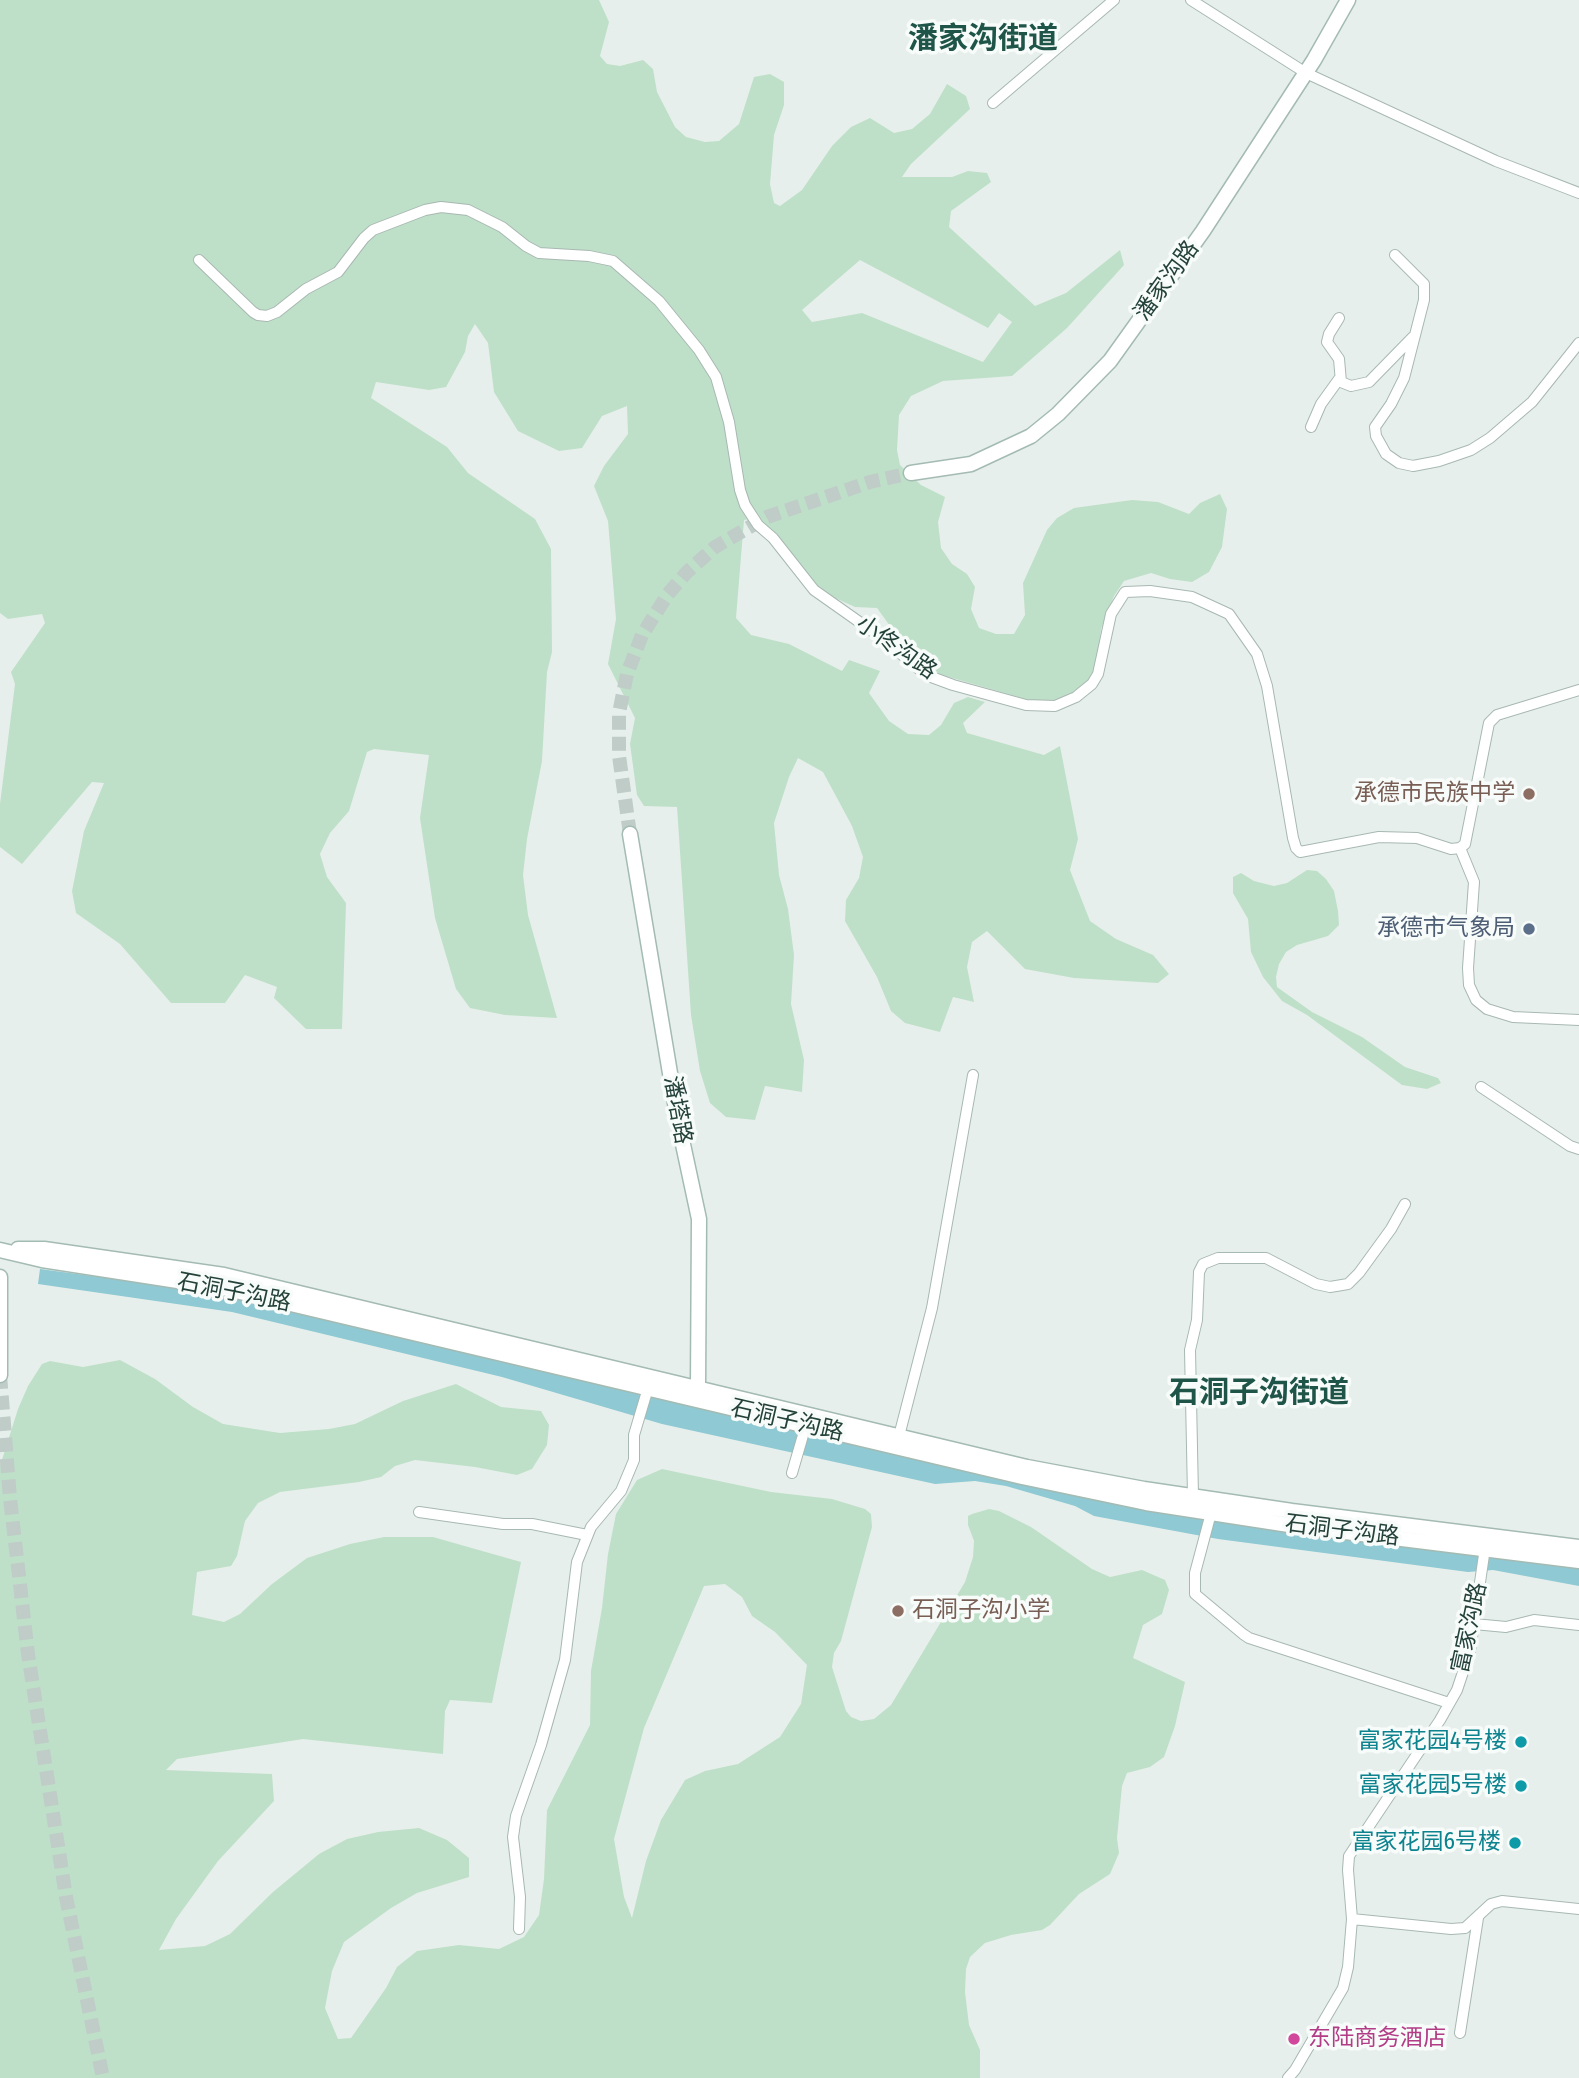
<!DOCTYPE html>
<meta charset="utf-8">
<style>
body{margin:0}
canvas{display:block;background:#e6efeb}
</style>
<canvas width="1579" height="2078"></canvas>
<script>
const c = document.querySelector('canvas').getContext('2d');
c.lineJoin = 'round';
function paint(path, color) {
  c.fillStyle = color;
  c.fill(path, 'evenodd');
}
function poly(rows) {
  const path = new Path2D();
  for (const r of rows) {
    path.moveTo(r[0], r[1]);
    for (let i = 2; i < r.length; i += 2) path.lineTo(r[i], r[i + 1]);
  }
  return path;
}
function trace(path, color, width, dash) {
  c.strokeStyle = color;
  c.lineWidth = width;
  c.lineCap = dash ? 'butt' : 'round';
  c.setLineDash(dash || []);
  c.stroke(path);
}
function drawText(font, color, halo, rows, align = 'center') {
  c.font = font + ' "Fira Sans Condensed","Noto Sans SC",sans-serif';
  c.lineWidth = 7;
  c.setLineDash([]);
  c.textBaseline = 'middle';
  c.strokeStyle = halo;
  c.fillStyle = color;
  for (const [text, x, y, turn = 0] of rows) {
    c.save();
    c.translate(x, y);
    c.rotate((+turn || 0) * Math.PI / 180);
    c.textAlign = isNaN(turn) ? turn : align;
    if (halo) c.strokeText(text, 0, 0);
    c.fillText(text, 0, 0);
    c.restore();
  }
}
const green = poly([
 [0,0,599,0,609,22,600,56,607,64,620,66,643,60,653,69,657,92,675,127,686,137,705,142,719,141,739,124,754,77,770,74,784,82,784,105,774,135,770,184,774,203,780,206,802,190,832,146,851,127,870,118,894,133,912,129,930,114,947,84,966,96,970,109,911,164,902,177,952,177,968,171,987,173,991,182,951,211,949,227,1035,306,1066,293,1120,250,1124,265,1067,328,1012,376,943,381,911,396,899,415,897,450,900,465,921,485,945,497,938,522,941,548,952,564,967,574,975,587,971,609,979,628,996,634,1014,634,1025,615,1023,583,1047,530,1057,518,1074,508,1132,500,1158,502,1189,514,1200,503,1220,494,1227,509,1222,547,1209,572,1192,582,1170,579,1151,573,1124,581,1114,596,1101,629,1097,661,1089,682,1064,700,1036,702,942,675,905,655,897,645,890,626,877,608,855,607,835,598,810,580,776,534,756,518,744,520,736,618,751,635,789,644,842,671,849,660,880,671,869,693,889,721,908,734,929,735,941,725,954,703,968,697,985,702,963,723,967,733,1044,755,1060,746,1078,839,1070,870,1090,921,1116,939,1153,955,1169,974,1158,983,1074,978,1025,969,987,931,972,942,967,967,974,1002,953,997,940,1032,905,1023,891,1011,877,977,845,921,846,900,859,878,863,857,852,826,823,772,798,758,789,777,774,823,779,875,788,909,794,955,791,1004,804,1060,802,1092,765,1086,755,1120,726,1117,710,1103,700,1071,691,1015,677,807,644,806,637,795,630,744,635,718,608,664,616,619,608,521,594,486,604,466,628,434,627,406,602,416,582,448,559,451,518,431,494,392,488,343,475,324,468,336,465,352,446,387,429,390,376,382,371,398,447,447,468,473,535,519,551,549,552,652,547,672,542,761,527,839,523,875,528,915,557,1018,505,1015,470,1008,456,989,435,918,420,818,429,755,374,749,367,752,349,811,330,833,320,854,327,877,346,903,342,1029,306,1029,274,998,277,987,245,975,225,1003,171,1003,120,944,76,913,72,891,84,831,104,783,92,782,22,864,0,847,0,804,15,684,11,672,45,623,42,614,8,619,0,613],
 [860,260,988,328,999,313,1012,322,983,362,862,313,812,322,802,310],
 [1307,870,1317,871,1326,879,1334,891,1338,911,1339,925,1328,936,1297,945,1286,952,1279,964,1276,977,1277,987,1312,1012,1362,1037,1405,1067,1438,1078,1441,1083,1427,1089,1402,1085,1307,1015,1282,1001,1263,977,1251,952,1248,919,1233,893,1233,877,1241,873,1254,881,1274,886,1287,883],
 [120,1360,155,1379,193,1407,223,1424,280,1433,329,1429,355,1424,403,1401,456,1384,501,1407,541,1411,549,1425,547,1445,532,1469,517,1475,475,1467,415,1460,395,1466,381,1477,359,1482,280,1492,258,1503,245,1521,237,1556,231,1566,197,1572,192,1615,224,1622,240,1614,272,1584,307,1558,350,1544,384,1537,433,1537,521,1562,492,1703,450,1700,445,1711,443,1754,303,1739,177,1759,166,1770,272,1774,274,1801,218,1861,176,1919,159,1950,205,1946,230,1934,273,1892,319,1854,347,1839,378,1832,419,1828,447,1840,469,1858,469,1877,417,1893,391,1908,344,1942,332,1971,325,2008,338,2039,351,2038,386,1988,397,1967,417,1951,459,1945,499,1949,524,1937,539,1915,544,1879,547,1810,590,1725,591,1671,602,1608,608,1554,616,1514,637,1480,662,1469,771,1492,832,1499,865,1509,871,1514,872,1527,841,1641,834,1653,832,1667,846,1711,851,1717,861,1721,874,1719,891,1705,965,1582,973,1557,974,1541,968,1525,968,1516,972,1514,989,1509,999,1511,1031,1527,1092,1569,1110,1577,1142,1570,1165,1580,1169,1590,1162,1614,1143,1625,1133,1658,1185,1682,1175,1726,1164,1757,1150,1767,1127,1773,1122,1786,1117,1838,1119,1853,1110,1874,1079,1894,1050,1925,1042,1930,1011,1935,985,1943,970,1957,966,1969,965,1992,969,2025,980,2050,980,2078,0,2078,0,1466,18,1409,28,1386,42,1364,50,1361,83,1367],
 [725,1584,742,1597,752,1616,775,1632,807,1665,801,1704,780,1737,738,1764,705,1771,685,1780,661,1820,646,1861,632,1918,624,1897,614,1839,644,1728,704,1586]
]);
const water = poly([
 [40,1269,219,1293,817,1434,973,1473,1579,1568,1579,1586,1493,1570,1468,1572,1218,1539,1094,1516,1075,1506,1006,1486,975,1481,935,1484,662,1424,502,1377,232,1312,38,1284]
]);
const secondaryTunnel = poly([
 [630,834,619,756,619,713,627,674,642,635,668,594,687,572,715,547,767,517,870,482,911,473],
 [0,1375,10,1498,28,1654,66,1897,103,2078]
]);
const street = poly([
 [1191,0,1306,73,1496,161,1579,193],
 [993,103,1114,0],
 [1395,255,1424,284,1424,300,1404,378,1391,404,1375,427,1376,436,1386,454,1399,463,1413,466,1439,461,1471,450,1490,438,1532,402,1579,343],
 [199,260,253,312,258,315,267,316,277,312,306,289,338,272,364,238,373,230,425,210,441,207,468,210,502,227,526,246,539,253,589,256,613,261,659,301,699,350,716,377,729,422,740,490,745,505,758,525,773,538,814,590,882,638,926,675,953,685,1026,705,1055,706,1076,697,1092,684,1098,674,1111,614,1125,592,1150,591,1192,597,1229,614,1257,654,1267,686,1293,838,1296,848,1300,852,1379,837,1417,838,1451,849,1460,848,1465,844,1489,723,1497,715,1579,690],
 [1339,318,1329,334,1327,342,1339,359,1341,382,1351,386,1369,382,1413,337],
 [1311,427,1321,404,1339,379],
 [1460,848,1474,882,1468,968,1469,985,1476,1000,1487,1009,1513,1017,1579,1020],
 [1481,1087,1570,1146,1579,1149],
 [899,1436,932,1308,973,1075],
 [792,1473,806,1425],
 [1193,1496,1190,1350,1197,1320,1199,1272,1203,1264,1218,1258,1266,1258,1316,1284,1330,1287,1348,1284,1359,1273,1391,1229,1405,1204],
 [419,1512,503,1524,532,1524,587,1535],
 [1211,1513,1195,1573,1195,1594,1243,1634,1249,1638,1449,1703],
 [1474,1624,1506,1627,1534,1620,1579,1625],
 [1352,1919,1451,1929,1465,1928,1491,1904,1502,1901,1579,1909],
 [519,1929,520,1897,513,1837,516,1816,541,1745,565,1660,577,1562,591,1527,621,1491,634,1460,634,1435,648,1388],
 [1460,2033,1478,1918],
 [1288,2078,1295,2070,1343,1988,1348,1967,1352,1919,1348,1870,1349,1856,1440,1720,1457,1690,1470,1651,1485,1548]
]);
const secondary = poly([
 [911,473,971,464,1031,436,1058,414,1110,361,1203,231,1314,60,1348,0],
 [630,834,678,1121,699,1219,698,1387],
 [18,1249,44,1249,224,1275,1027,1467,1144,1489,1292,1511,1579,1547],
 [0,1250,42,1260,223,1288,1022,1477,1146,1503,1289,1525,1579,1561],
 [0,1277,0,1375]
]);
const markers = [
 [1529,794,7,"#8d6e63"],
 [1529,929,7,"#5c6f8a"],
 [898,1611,7,"#8d6e63"],
 [1521,1742,7,"#0f9aa8"],
 [1521,1786,7,"#0f9aa8"],
 [1515,1843,7,"#0f9aa8"],
 [1294,2039,7,"#d1479c"]
];
const streetNames = [
 ["潘家沟路",1167,281,-54],
 ["小佟沟路",896,648,35],
 ["潘塔路",677,1110,80],
 ["石洞子沟路",234,1293,11],
 ["石洞子沟路",787,1421,13],
 ["石洞子沟路",1342,1531,7],
 ["富家沟路",1470,1628,-78]
];
const educationNames = [
 ["承德市民族中学",1515,794],
 ["石洞子沟小学",912,1611,"left"]
];
const serviceNames = [
 ["承德市气象局",1515,929]
];
const cultureNames = [
 ["富家花园4号楼",1507,1742],
 ["富家花园5号楼",1507,1786],
 ["富家花园6号楼",1501,1843]
];
const hotelNames = [
 ["东陆商务酒店",1308,2039]
];
const districtNames = [
 ["潘家沟街道",983,40],
 ["石洞子沟街道",1259,1394]
];
paint(green, '#bfe0c8');
paint(water, '#8ec9d4');
trace(secondaryTunnel, '#bfccc8', 14, [14, 7]);
trace(street, '#a8b8b2', 12);
trace(secondary, '#a4bbb3', 17);
trace(street, '#fff', 10);
trace(secondary, '#fff', 14);
for (const [x, y, r, color] of markers) {
  const dot = new Path2D();
  dot.arc(x, y, r, 0, 2 * Math.PI);
  c.fillStyle = color;
  c.fill(dot);
  trace(dot, '#f7fbf9', 2.5);
}
drawText('23px', '#24423a', '#f7fbf9', streetNames);
drawText('23px', '#785e54', '#f7fbf9', educationNames, 'right');
drawText('23px', '#4e5e75', '#f7fbf9', serviceNames, 'right');
drawText('23px', '#0d838f', '#f7fbf9', cultureNames, 'right');
drawText('23px', '#b23c85', '#f7fbf9', hotelNames, 'left');
drawText('bold 30px', '#1f5548', '#f7fbf9', districtNames);
</script>
